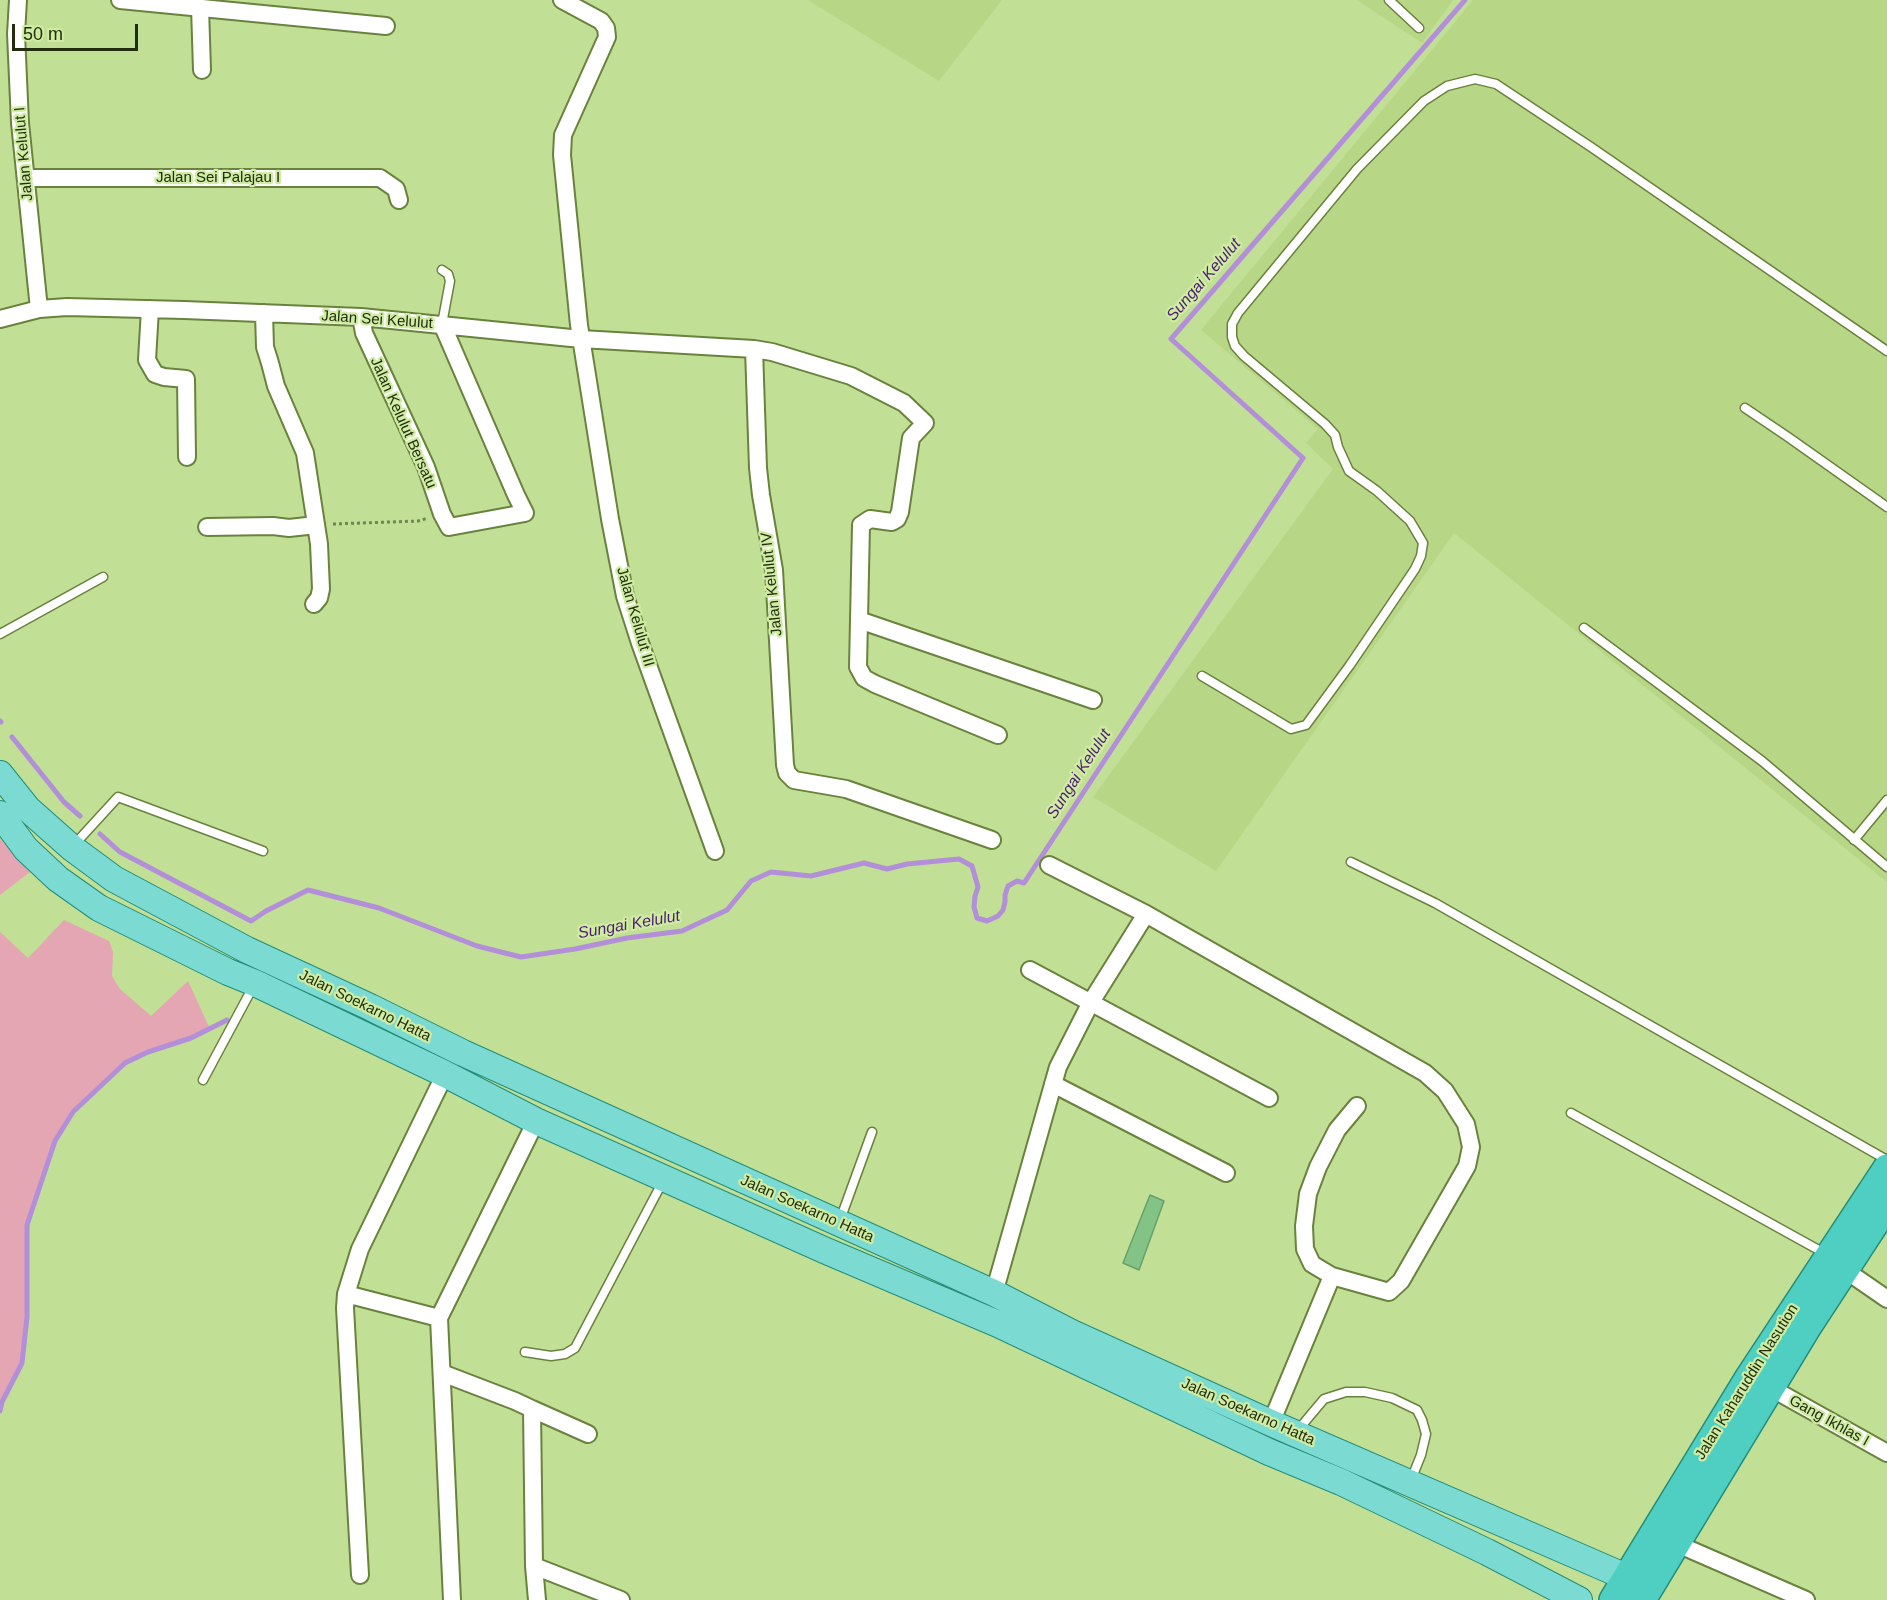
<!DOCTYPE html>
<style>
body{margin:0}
#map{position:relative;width:1887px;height:1600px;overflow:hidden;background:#c2df96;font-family:Arial,sans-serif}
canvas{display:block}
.scale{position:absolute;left:12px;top:24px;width:126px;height:27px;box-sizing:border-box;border:3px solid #222d0f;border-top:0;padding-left:8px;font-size:18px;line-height:21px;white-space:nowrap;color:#222d0f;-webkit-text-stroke:4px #cfeca2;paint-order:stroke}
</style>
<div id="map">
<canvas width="1887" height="1600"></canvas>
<div class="scale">50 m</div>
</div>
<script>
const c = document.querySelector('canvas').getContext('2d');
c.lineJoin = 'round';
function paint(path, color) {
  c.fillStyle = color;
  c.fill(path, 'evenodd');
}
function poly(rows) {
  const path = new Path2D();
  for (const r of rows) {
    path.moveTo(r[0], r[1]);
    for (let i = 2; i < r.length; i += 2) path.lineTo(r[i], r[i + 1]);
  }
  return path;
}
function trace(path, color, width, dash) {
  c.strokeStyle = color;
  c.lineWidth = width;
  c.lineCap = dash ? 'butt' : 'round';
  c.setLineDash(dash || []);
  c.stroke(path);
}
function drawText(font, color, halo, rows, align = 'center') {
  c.font = font + ' Arial,sans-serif';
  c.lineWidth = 4.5;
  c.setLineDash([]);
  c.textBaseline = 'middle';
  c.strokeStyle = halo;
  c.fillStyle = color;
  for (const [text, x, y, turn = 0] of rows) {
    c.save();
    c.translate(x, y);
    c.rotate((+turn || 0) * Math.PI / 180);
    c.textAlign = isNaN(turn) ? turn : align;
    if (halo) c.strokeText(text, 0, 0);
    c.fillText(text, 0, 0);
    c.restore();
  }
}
const built = poly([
 [808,0,1002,0,939,81],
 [1357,0,1453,0,1422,43],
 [1473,0,1887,0,1887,882,1454,533,1216,871,1093,797,1333,469,1306,443,1318,429,1201,330]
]);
const green = poly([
 [0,839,30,872,0,895],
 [64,920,109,941,113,952,112,976,120,989,151,1016,188,981,210,1029,194,1037,148,1052,125,1063,73,1112,55,1141,27,1225,27,1316,22,1363,2,1402,0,1411,0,932,28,958]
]);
const stream = poly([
 [0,721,1,722],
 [12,737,64,802,80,816],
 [100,834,120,852,251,921,266,911,308,890,379,908,477,946,521,957,575,949,627,938,682,931,727,910,751,881,771,872,811,876,864,863,887,869,907,864,959,859,972,866,978,887,975,896,974,907,977,918,987,921,998,916,1003,910,1005,902,1005,895,1008,886,1017,881,1024,883,1303,458,1171,339,1465,0],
 [0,1411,2,1402,22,1363,27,1317,27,1225,55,1141,73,1112,125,1063,148,1052,191,1038,227,1020]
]);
const building = poly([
 [1150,1195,1164,1201,1139,1270,1123,1263,1150,1195]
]);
const path = poly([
 [333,524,418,521,428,518]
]);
const service = poly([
 [1389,0,1419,28],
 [442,270,448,274,450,281,442,324],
 [1745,408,1788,437,1887,507],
 [1584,628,1762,761,1887,867],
 [0,634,103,577],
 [1202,676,1291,729,1306,725,1350,665,1415,569,1421,556,1423,543,1410,521,1377,491,1349,471,1338,447,1335,435,1325,424,1244,356,1235,346,1232,337,1232,324,1238,313,1357,169,1424,101,1447,86,1475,79,1496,84,1591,147,1887,351],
 [1854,840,1887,800],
 [74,845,118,797,263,851],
 [1351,862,1435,903,1887,1160],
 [203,1080,254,985],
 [1571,1113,1826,1254],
 [840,1220,872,1132],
 [525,1352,551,1356,565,1354,575,1348,663,1181],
 [1298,1430,1324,1399,1346,1392,1365,1392,1392,1398,1417,1410,1422,1420,1426,1434,1421,1455,1411,1480]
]);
const minor = poly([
 [18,0,16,34,20,123,39,309],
 [120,0,386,26],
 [562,0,601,21,606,28,607,37,563,135,562,155,579,325,610,519,625,596,640,643,715,851],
 [200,7,202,70],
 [26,178,380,178,396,189,399,200],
 [150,309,147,360,155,374,164,377,186,379,187,457],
 [264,313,265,347,270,363,276,386,305,453,319,544,321,589,319,598,314,604],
 [361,317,364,333,426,467,442,514,449,527,525,513,516,495,442,324],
 [0,319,39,309,67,307,184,310,361,317,581,339,754,349,772,352,851,376,904,403,925,423,911,438,900,512,897,519,892,522,870,519,861,525,858,667,864,678,875,684,998,735],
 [754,349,758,468,761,495,774,570,785,765,787,773,794,780,846,789,992,840],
 [207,527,273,526,289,528,316,525],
 [859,620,1093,700],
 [1049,865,1146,914,1425,1073,1445,1091,1466,1124,1471,1147,1467,1166,1401,1281,1389,1292,1332,1276,1312,1264,1305,1249,1304,1226,1308,1194,1318,1167,1337,1130,1357,1106],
 [1030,970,1269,1098],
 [1053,1084,1226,1173],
 [1845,1270,1887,1299],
 [994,1293,1058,1067,1091,1002,1146,914],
 [346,1294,439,1318],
 [442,1373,515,1401,532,1409,534,1566],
 [1771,1388,1887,1453],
 [532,1409,588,1434],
 [1271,1423,1332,1276],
 [1675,1543,1806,1600],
 [360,1575,345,1308,346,1294,360,1249,445,1074],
 [452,1600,439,1318,536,1121],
 [537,1600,534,1566,621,1600]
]);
const primary = poly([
 [0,774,28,809,72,848,114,879,247,950,370,1007,463,1053,994,1293,1072,1333,1271,1423,1626,1577,1644,1586],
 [0,814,26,849,58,879,99,908,228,972,255,983,445,1074,536,1121,824,1250,998,1324,1269,1452,1341,1482,1487,1552,1579,1600]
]);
const trunk = poly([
 [1613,1600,1748,1379,1887,1168],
 [1642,1600,1808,1326,1887,1205]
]);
const streetNames = [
 ["Jalan Kelulut I",24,154,-95],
 ["Jalan Sei Palajau I",218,178],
 ["Jalan Sei Kelulut",377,320,4],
 ["Jalan Kelulut Bersatu",403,423,66],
 ["Jalan Kelulut IV",772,584,-96],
 ["Jalan Kelulut III",635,617,74],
 ["Jalan Soekarno Hatta",365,1006,26],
 ["Jalan Soekarno Hatta",807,1209,24],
 ["Jalan Kaharuddin Nasution",1747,1382,-58],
 ["Jalan Soekarno Hatta",1248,1412,24],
 ["Gang Ikhlas I",1829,1421,29]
];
const waterNames = [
 ["Sungai Kelulut",1204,280,-49],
 ["Sungai Kelulut",1079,774,-57],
 ["Sungai Kelulut",629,925,-10]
];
paint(built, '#b7d686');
paint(green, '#e3a6b2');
trace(stream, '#b28fd8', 5);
paint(building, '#83c486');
trace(building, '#67a16a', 1.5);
trace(service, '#69823d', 11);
trace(minor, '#69823d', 20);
trace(primary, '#238d7a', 28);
trace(trunk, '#238d7a', 30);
trace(path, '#718552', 3, [3, 3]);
trace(service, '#fff', 8);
trace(minor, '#fff', 16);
trace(primary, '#7bdad1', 26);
trace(trunk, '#4fcec2', 27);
drawText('15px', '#222d0f', '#cfeca2', streetNames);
drawText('italic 16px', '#4c1d72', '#cfeca2', waterNames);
</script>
